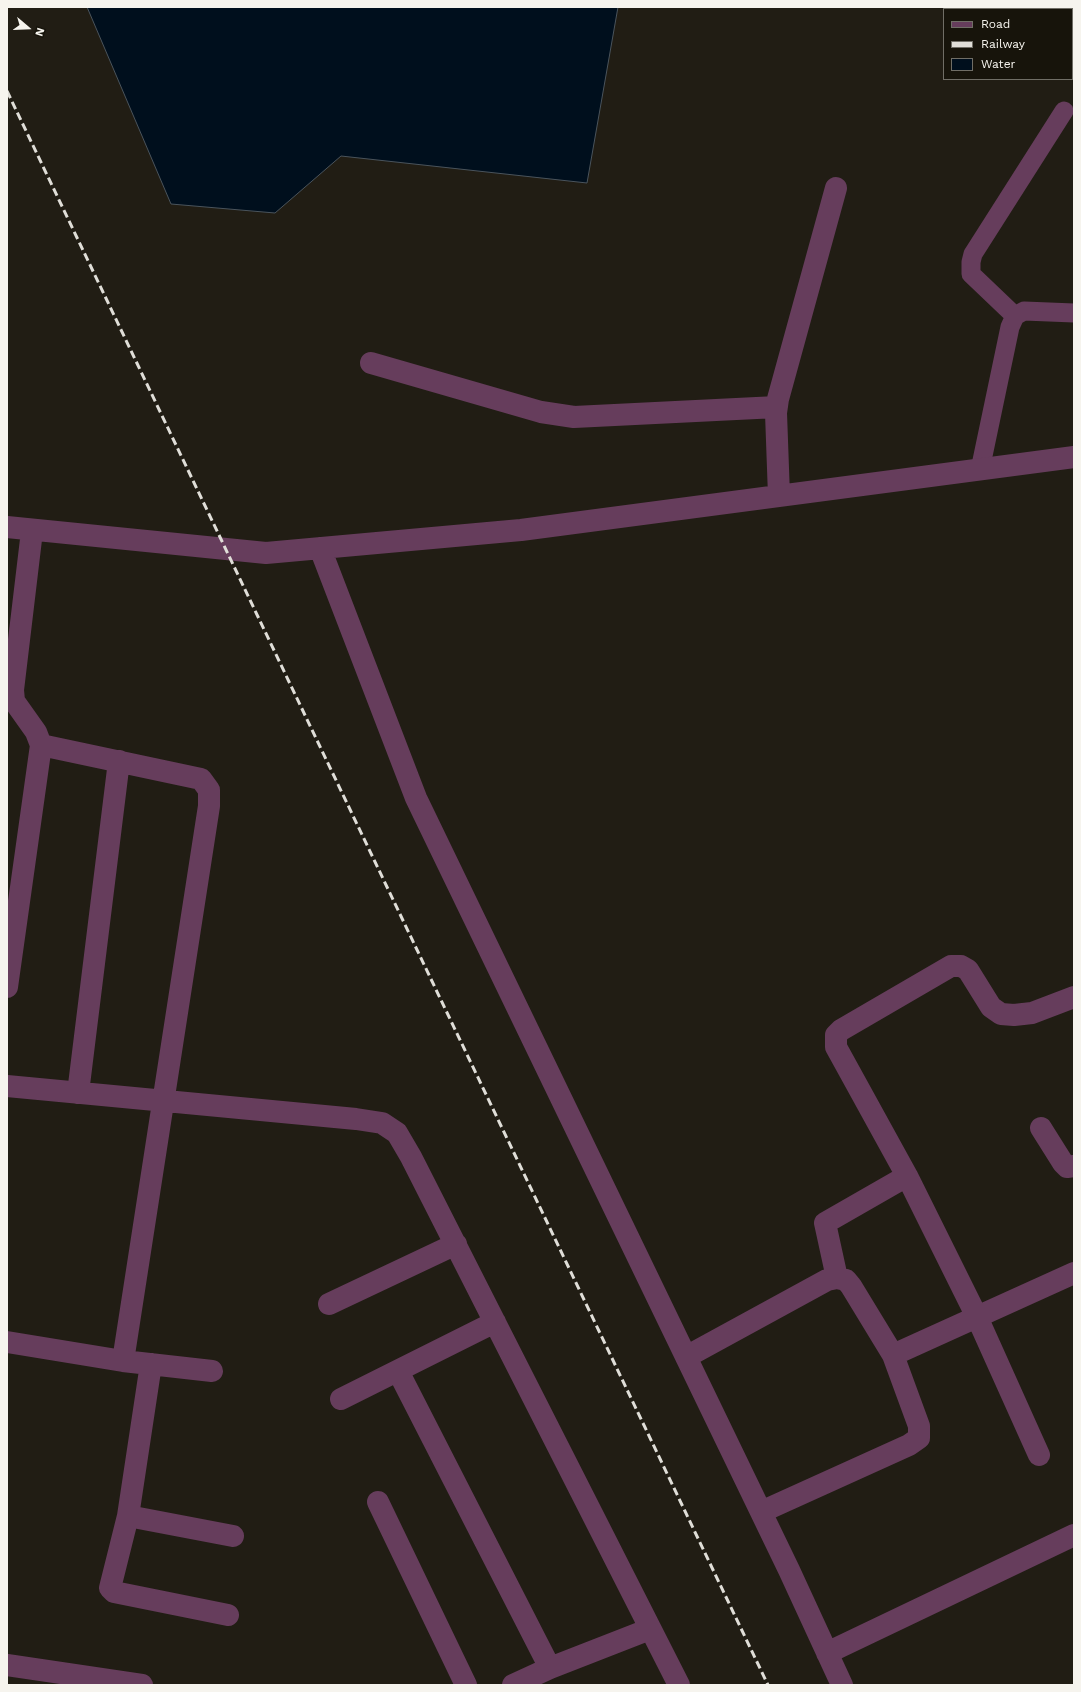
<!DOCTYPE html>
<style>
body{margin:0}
#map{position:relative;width:1081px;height:1692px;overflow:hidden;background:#211d14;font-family:"Work Sans",sans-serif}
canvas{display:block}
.frame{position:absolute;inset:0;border:8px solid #f6f4ee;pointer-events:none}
.legend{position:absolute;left:943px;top:8px;width:130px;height:72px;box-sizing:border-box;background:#17140b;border:1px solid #706e66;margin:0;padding:5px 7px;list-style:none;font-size:12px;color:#f6f4ee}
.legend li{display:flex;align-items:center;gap:8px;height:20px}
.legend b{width:20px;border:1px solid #706e66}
.north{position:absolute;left:8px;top:8px;width:40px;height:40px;-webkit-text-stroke:3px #17140b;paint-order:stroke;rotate:109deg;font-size:11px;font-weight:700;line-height:16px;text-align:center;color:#f6f4ee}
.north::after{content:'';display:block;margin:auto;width:14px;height:18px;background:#f6f4ee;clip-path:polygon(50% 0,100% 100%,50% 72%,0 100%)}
</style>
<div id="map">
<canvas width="1081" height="1692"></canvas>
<div class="frame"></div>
<ul class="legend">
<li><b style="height:5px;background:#663d5c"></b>Road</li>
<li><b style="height:5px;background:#e0ded8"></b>Railway</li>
<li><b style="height:11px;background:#000f1d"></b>Water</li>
</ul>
<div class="north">N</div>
</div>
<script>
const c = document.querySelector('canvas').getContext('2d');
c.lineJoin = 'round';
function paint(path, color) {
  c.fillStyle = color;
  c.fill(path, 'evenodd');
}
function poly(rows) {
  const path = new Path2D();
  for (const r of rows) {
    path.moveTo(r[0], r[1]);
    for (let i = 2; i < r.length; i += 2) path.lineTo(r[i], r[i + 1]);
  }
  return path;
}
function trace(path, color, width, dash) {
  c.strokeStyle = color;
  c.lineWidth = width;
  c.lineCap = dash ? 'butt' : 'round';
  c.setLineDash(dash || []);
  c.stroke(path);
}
const water = poly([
 [87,7,618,7,587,183,341,156,275,213,171,204,87,7]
]);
const lane = poly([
 [1015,316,971,274,971,262,973,254,1064,111],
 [980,470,1010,327,1015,316,1024,311,1074,313]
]);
const street = poly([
 [371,363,541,412,574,417,777,407],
 [779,496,776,413,778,399,836,188],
 [7,527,266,553,521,530,1074,457],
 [320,548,416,798,789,1570,842,1685],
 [41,745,201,779,209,790,209,806,123,1361],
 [7,987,41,745,36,732,14,701,13,690,32,531],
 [7,1086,356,1119,382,1123,397,1133,411,1157,679,1685],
 [78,1093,119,761],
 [1041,1128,1063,1163,1067,1167,1074,1166],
 [837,1278,825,1223,907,1176],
 [329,1304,456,1244],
 [7,1342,123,1361,212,1371],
 [893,1355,1074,1273],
 [686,1357,827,1280,837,1278,846,1280,851,1286,893,1355,919,1426,919,1438,909,1445,761,1512],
 [151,1364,128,1516,110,1588,114,1592,228,1615],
 [398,1371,550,1668],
 [341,1399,495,1322],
 [1039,1455,977,1317,907,1176,836,1047,836,1035,841,1030,951,966,961,966,968,970,991,1007,1001,1014,1014,1015,1032,1013,1074,997],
 [378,1502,466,1685],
 [128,1516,233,1536],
 [827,1653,1074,1535],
 [7,1665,142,1685],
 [513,1685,550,1668,650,1629]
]);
const rail = poly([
 [7,91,768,1685]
]);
paint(water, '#000f1d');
trace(water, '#4a545c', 1);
trace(lane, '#663d5c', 19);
trace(street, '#663d5c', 22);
trace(rail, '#e0ded8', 3, [8, 4]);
</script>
